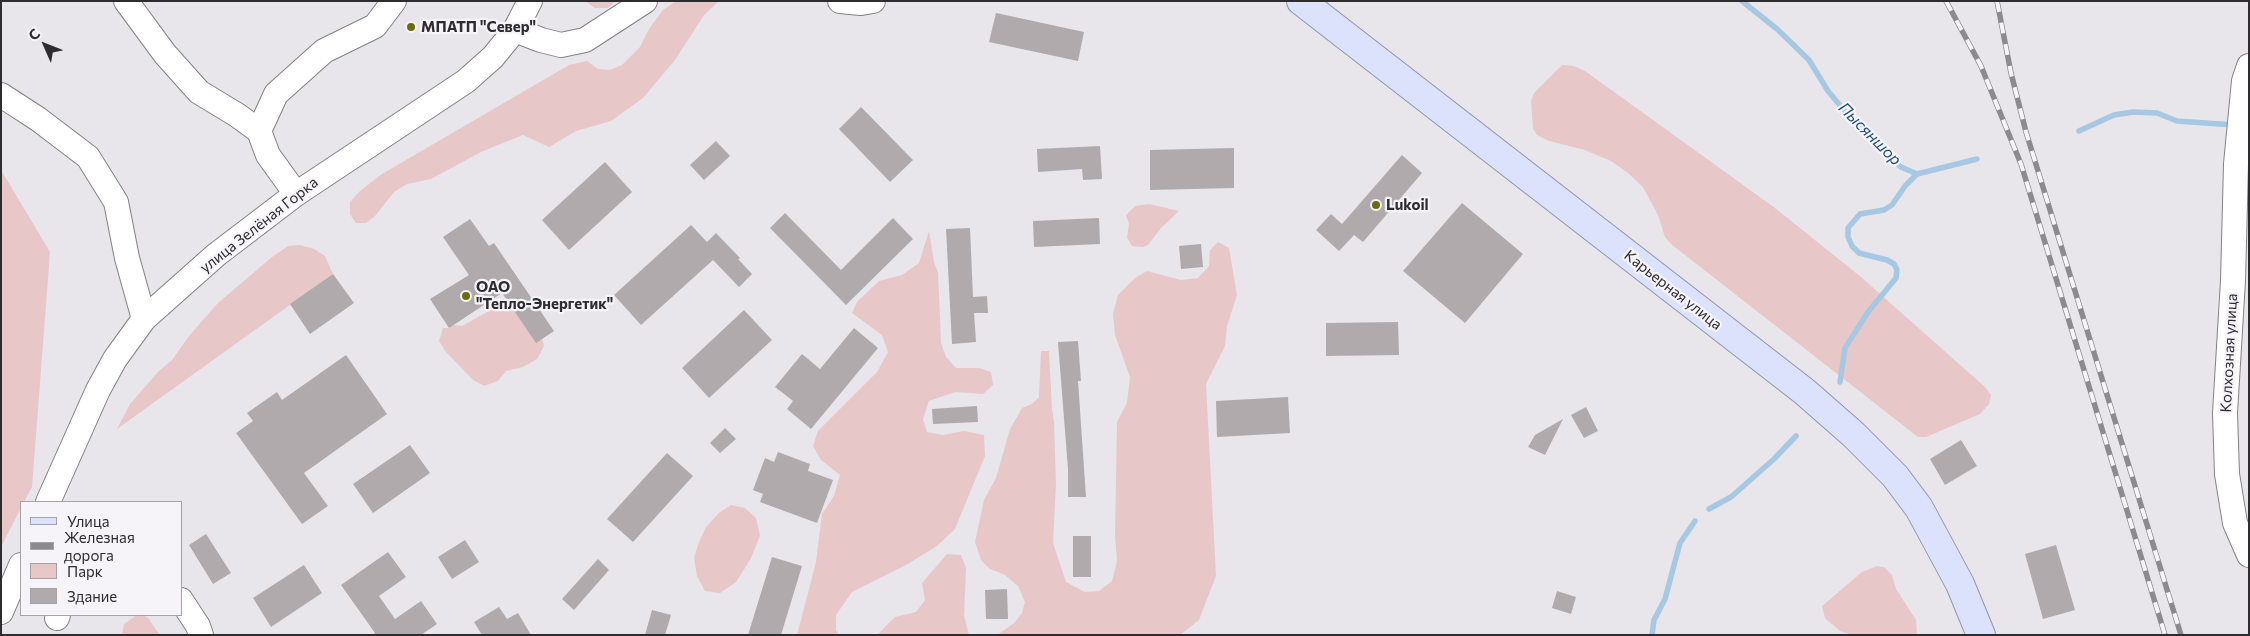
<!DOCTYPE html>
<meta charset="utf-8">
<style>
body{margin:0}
#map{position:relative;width:2250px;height:636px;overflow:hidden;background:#e8e5eb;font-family:Commissioner,sans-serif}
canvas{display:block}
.frame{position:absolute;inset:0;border:2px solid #2d2c2e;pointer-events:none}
.legend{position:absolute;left:20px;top:501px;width:162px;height:115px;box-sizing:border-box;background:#f6f3f9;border:1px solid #a6a3a8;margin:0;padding:6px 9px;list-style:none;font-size:15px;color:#2d2c2e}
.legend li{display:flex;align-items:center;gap:10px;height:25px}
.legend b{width:25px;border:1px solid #a6a3a8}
.north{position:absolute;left:20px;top:20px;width:50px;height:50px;-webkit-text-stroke:4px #f6f3f9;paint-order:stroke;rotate:314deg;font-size:14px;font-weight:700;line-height:20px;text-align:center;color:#2d2c2e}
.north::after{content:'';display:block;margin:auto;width:18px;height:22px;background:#2d2c2e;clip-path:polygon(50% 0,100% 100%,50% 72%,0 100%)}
</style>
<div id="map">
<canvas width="2250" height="636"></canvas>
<div class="frame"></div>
<ul class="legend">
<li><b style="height:6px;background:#dce2fb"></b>Улица</li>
<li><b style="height:6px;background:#8c8a8e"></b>Железная дорога</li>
<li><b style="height:14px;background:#e8c7c9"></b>Парк</li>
<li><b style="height:14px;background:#b0aaad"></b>Здание</li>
</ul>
<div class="north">С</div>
</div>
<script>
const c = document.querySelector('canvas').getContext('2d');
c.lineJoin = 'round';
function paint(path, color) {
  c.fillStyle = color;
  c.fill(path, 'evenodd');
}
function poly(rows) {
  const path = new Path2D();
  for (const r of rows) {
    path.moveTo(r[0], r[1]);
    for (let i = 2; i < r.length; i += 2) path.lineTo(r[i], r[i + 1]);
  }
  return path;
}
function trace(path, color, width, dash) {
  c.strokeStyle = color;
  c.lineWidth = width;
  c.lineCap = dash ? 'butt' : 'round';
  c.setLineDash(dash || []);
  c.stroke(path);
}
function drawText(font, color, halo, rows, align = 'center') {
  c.font = font + ' Commissioner,sans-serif';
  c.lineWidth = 4.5;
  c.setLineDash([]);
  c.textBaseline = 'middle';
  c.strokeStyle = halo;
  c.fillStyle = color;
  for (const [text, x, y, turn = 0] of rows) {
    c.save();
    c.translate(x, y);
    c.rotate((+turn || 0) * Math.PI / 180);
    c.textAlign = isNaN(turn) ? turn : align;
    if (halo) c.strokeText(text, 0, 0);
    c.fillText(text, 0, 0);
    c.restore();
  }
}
const green = poly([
 [585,1,615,1,608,8,595,8],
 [676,1,719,1,704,15,675,60,643,98,611,121,576,131,549,147,523,135,481,152,431,179,407,184,394,192,375,216,366,223,356,223,350,214,350,202,360,191,382,174,569,65,587,61,598,69,610,70,622,65,640,47,649,29,663,10],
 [1562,65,1574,66,1585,71,1775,208,1861,277,1985,387,1991,395,1989,404,1980,414,1926,437,1918,437,1671,244,1665,237,1658,215,1643,187,1628,173,1611,161,1585,150,1549,141,1537,135,1533,129,1531,101,1534,93],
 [1,170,50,252,32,487,24,502,21,502,21,508,1,547],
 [1149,204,1179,211,1161,228,1148,245,1143,247,1132,246,1127,238,1129,224,1126,215,1135,206],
 [929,231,934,262,938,272,941,343,946,357,956,368,979,368,991,372,993,385,983,394,955,392,929,401,923,419,927,432,943,435,964,431,984,435,985,456,955,529,937,546,906,565,852,592,836,615,836,630,839,635,797,635,816,562,822,514,834,496,840,475,821,460,813,446,818,431,877,372,888,352,882,335,852,313,857,302,879,281,902,275,919,263],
 [1218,242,1229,248,1237,295,1227,326,1225,346,1206,384,1216,576,1199,620,1180,635,997,635,1014,623,1022,613,1025,602,1018,586,1005,575,990,569,981,560,975,542,984,500,996,478,1010,429,1022,408,1032,404,1039,397,1041,351,1049,351,1052,409,1054,422,1056,483,1053,543,1066,582,1085,592,1099,591,1112,581,1117,561,1115,536,1117,422,1127,403,1130,377,1115,335,1113,314,1118,295,1135,278,1147,271,1181,280,1198,278,1209,266,1210,250],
 [300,245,314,249,325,256,333,274,117,429,130,404,158,372,172,360,189,336,218,303,272,257,288,246],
 [503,306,518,313,540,331,544,346,537,359,523,367,506,371,498,381,484,386,473,380,446,352,439,341,443,328,449,328,453,325,462,326,491,310],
 [731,505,745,508,756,518,760,536,750,560,736,582,720,593,705,591,697,576,694,558,699,542,706,527,719,513],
 [947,554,961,555,966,568,964,616,969,635,877,635,895,617,916,612,925,600,922,583],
 [1877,566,1884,567,1892,575,1896,589,1916,620,1917,635,1851,635,1840,631,1825,618,1822,606,1862,572],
 [137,615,143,615,148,618,160,635,122,635,124,624]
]);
const stream = poly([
 [1742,1,1777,29,1809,60,1828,91,1843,109,1872,141,1901,167,1917,174,1977,159],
 [2079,131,2114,115,2133,112,2157,113,2177,121,2234,125],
 [1840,382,1845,348,1868,312,1896,278,1897,270,1894,264,1887,260,1859,253,1852,246,1848,237,1848,228,1860,214,1884,210,1892,205,1905,186,1917,174],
 [1709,509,1731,497,1774,459,1796,436],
 [1652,635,1654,620,1665,599,1680,543,1695,521]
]);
const building = poly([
 [996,13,1084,32,1078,61,989,42],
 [861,107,913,160,890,182,839,129],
 [716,141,730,156,704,180,690,165],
 [1100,146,1102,179,1083,180,1082,169,1038,172,1037,149],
 [1234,148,1234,188,1150,190,1150,150],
 [1402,155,1422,173,1363,242,1354,235,1339,251,1316,230,1331,214,1342,224],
 [605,162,632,192,569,250,542,220],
 [1462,203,1523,254,1465,323,1403,271],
 [785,213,841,270,893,218,913,239,846,305,770,228],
 [1099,218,1100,244,1034,247,1033,221],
 [470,219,489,246,494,243,554,331,536,343,502,293,449,328,430,299,469,275,443,237],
 [691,225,707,242,716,233,740,258,738,259,752,274,739,287,713,260,641,325,614,295],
 [970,228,973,297,987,296,988,313,974,313,976,342,952,344,946,229],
 [1201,244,1203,267,1181,269,1179,246],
 [333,274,354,303,310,334,290,304],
 [744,310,772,340,709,398,682,368],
 [1398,322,1399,355,1326,356,1326,323],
 [854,328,878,348,811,429,787,409,793,401,775,387,802,354,820,369],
 [1078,341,1081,381,1078,381,1086,497,1068,497,1068,469,1058,342],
 [346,355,387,414,304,473,328,506,302,524,236,433,253,421,247,413,277,392,282,400],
 [1288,397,1290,433,1217,437,1216,401],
 [977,406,978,422,933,424,932,409],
 [1586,407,1598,431,1584,438,1571,415],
 [1563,419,1545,455,1528,447,1535,435],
 [725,428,736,439,720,453,710,443],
 [1961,440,1977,466,1945,485,1930,459],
 [410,445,430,473,373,513,353,484],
 [778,452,810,464,808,471,833,480,817,523,760,502,763,494,753,490,765,458,774,462],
 [667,453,693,476,633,542,607,519],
 [206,534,231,573,213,584,189,545],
 [1073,536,1091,536,1091,577,1073,577],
 [465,540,479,562,452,579,438,557],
 [2056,545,2075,610,2043,619,2025,554],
 [388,552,406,577,379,596,395,619,421,601,437,624,421,635,372,635,375,633,341,585],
 [772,557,802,566,781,635,748,635],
 [598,559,609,570,574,610,562,599],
 [304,565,322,593,271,627,253,598],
 [1007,589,1008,619,986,619,985,590],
 [1557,591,1576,597,1571,614,1552,608],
 [499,607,507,619,518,613,531,635,482,635,474,622],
 [652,610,671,615,665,635,645,635]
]);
const minor = poly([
 [126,1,165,54,199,92,237,115,259,131],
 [840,1,861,3,873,1],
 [515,30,541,40,561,45,585,40,645,1],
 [2249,66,2244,81,2236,164,2233,281,2225,413,2227,474,2235,523,2249,555],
 [1,95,38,119,88,157,116,202,127,258,144,319],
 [296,194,268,155,259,131,276,94,324,51,375,26,394,1],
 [48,502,98,390,115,359,144,319,216,255,296,194,466,81,493,57,515,30,530,1],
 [181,600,198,626,201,635],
 [1,612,21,565],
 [57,618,58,615]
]);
const major = poly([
 [1301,1,1805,392,1854,435,1895,476,1919,508,1960,584,1981,635]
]);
const rail = poly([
 [1946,1,1981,66,2021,164,2165,635],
 [1997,1,2011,73,2026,132,2181,635]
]);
const markers = [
 [411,27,5,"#6a6d0f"],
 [1376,205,5,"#6a6d0f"],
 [466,296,5,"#6a6d0f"]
];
const poiNames = [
 ["МПАТП \"Север\"",421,27],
 ["Lukoil",1386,205],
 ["ОАО",476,287],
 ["\"Тепло-Энергетик\"",476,304]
];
const streetNames = [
 ["улица Зелёная Горка",259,225,-38],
 ["Карьерная улица",1673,290,38],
 ["Колхозная улица",2229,353,-87]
];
const waterNames = [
 ["Пысяншор",1870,134,45]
];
paint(green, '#e8c7c9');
trace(stream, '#a6c8e3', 5.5);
paint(building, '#b0aaad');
trace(minor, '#838186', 26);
trace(major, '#9095b2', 30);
trace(minor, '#fff', 24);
trace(major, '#dce2fb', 28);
trace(rail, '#8c8a8e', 5.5);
trace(rail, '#f6f3f9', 4, [11]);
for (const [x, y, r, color] of markers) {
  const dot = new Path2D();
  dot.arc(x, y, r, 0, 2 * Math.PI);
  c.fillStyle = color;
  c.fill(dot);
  trace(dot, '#f6f3f9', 2);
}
drawText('bold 15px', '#2d2c2e', '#f6f3f9', poiNames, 'left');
drawText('15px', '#2d2c2e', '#f6f3f9', streetNames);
drawText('italic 16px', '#1a5074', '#f6f3f9', waterNames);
</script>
